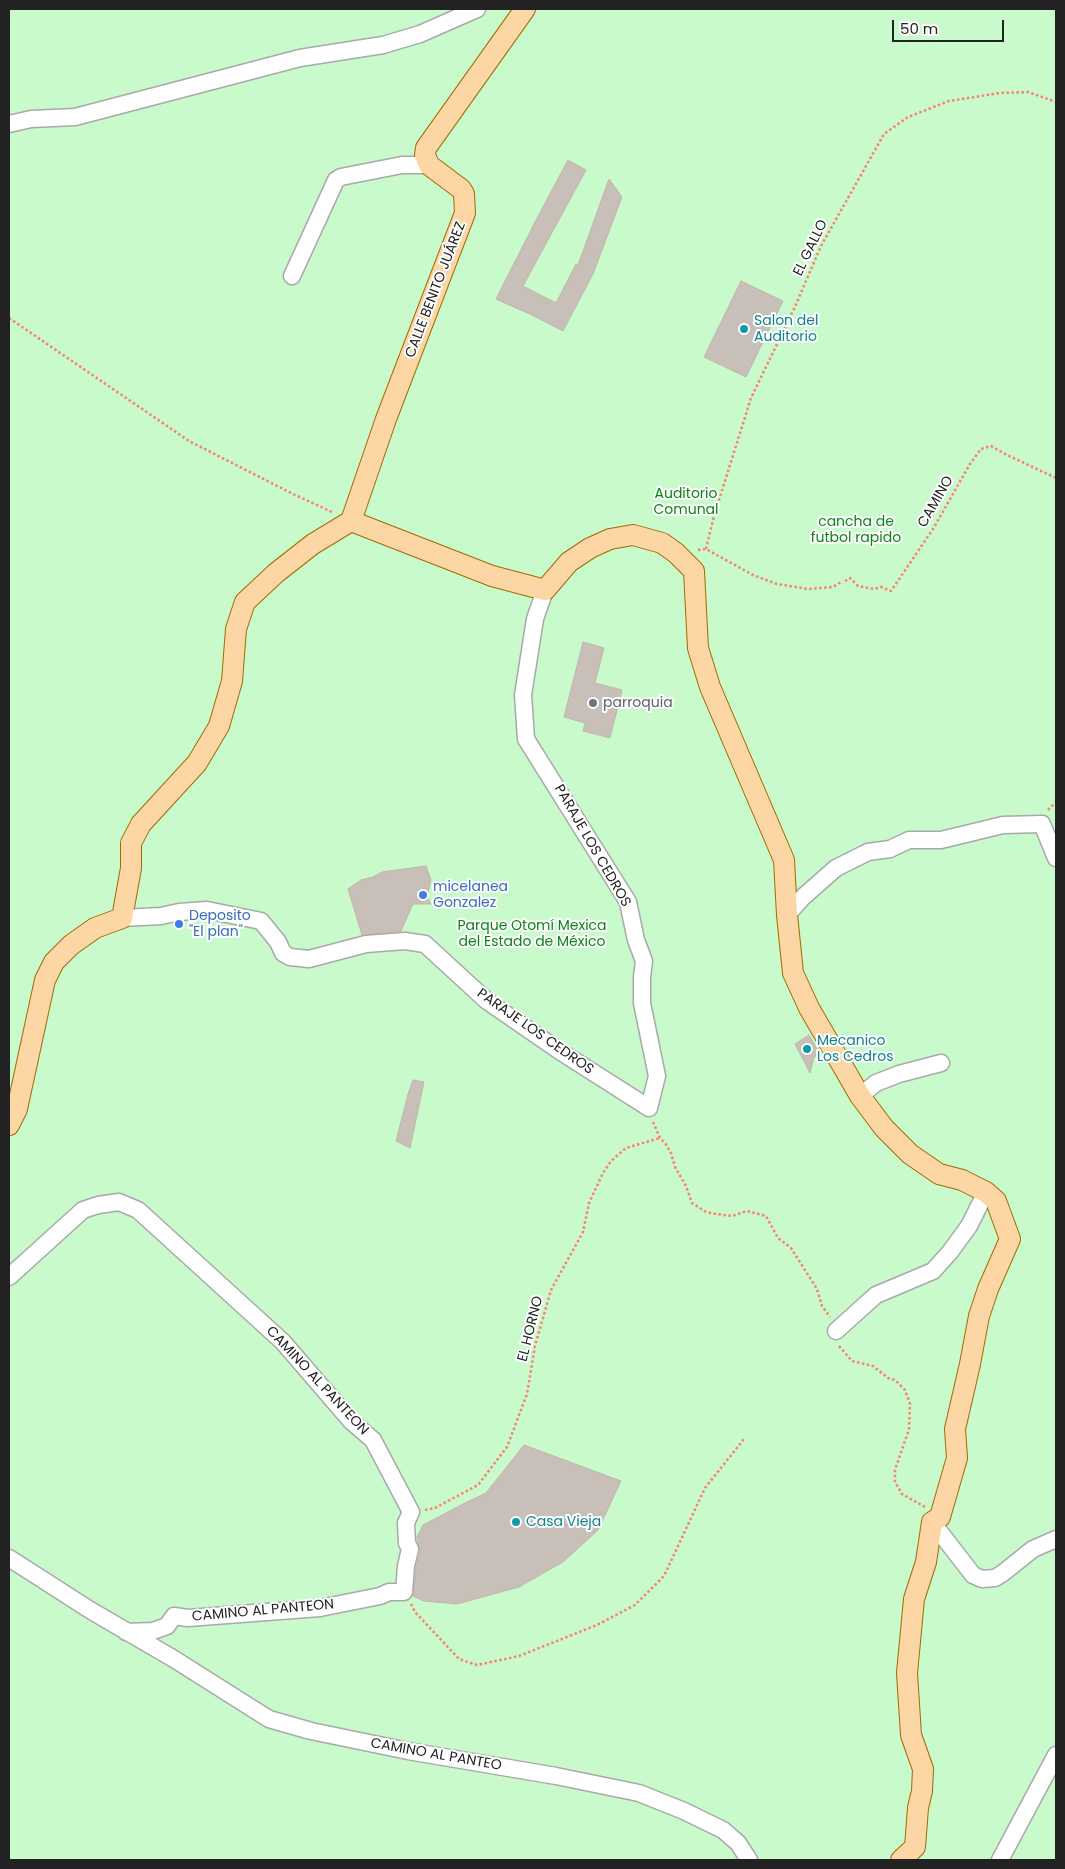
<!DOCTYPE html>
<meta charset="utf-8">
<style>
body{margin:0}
#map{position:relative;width:1065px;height:1869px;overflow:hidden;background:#f2efe9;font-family:Poppins,sans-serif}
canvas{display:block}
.frame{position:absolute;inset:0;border:10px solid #222;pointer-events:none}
.scale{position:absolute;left:892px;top:20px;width:112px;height:22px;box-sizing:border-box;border:2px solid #222;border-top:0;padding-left:6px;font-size:15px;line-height:18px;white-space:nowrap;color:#222;-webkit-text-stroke:4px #fff;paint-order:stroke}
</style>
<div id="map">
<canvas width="1065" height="1869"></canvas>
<div class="frame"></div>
<div class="scale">50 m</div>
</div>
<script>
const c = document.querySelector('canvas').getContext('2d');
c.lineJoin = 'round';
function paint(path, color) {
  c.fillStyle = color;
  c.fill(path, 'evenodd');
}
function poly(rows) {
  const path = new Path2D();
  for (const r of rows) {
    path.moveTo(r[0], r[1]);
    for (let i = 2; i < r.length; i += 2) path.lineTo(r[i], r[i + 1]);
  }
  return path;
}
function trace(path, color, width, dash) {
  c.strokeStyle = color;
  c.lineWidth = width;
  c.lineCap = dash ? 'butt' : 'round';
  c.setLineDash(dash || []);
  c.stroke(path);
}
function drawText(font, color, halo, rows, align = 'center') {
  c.font = font + ' Poppins,sans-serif';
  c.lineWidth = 4;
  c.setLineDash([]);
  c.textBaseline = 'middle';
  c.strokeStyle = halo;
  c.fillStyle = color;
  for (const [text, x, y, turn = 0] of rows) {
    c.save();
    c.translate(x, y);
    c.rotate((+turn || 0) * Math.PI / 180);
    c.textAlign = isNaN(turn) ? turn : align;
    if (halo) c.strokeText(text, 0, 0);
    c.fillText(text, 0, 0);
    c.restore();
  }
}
const park = poly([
 [9,9,1056,9,1056,1860,9,1860]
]);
const building = poly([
 [568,160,586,170,523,286,556,303,576,264,578,265,609,179,622,197,593,274,563,331,534,316,496,299,535,222,568,160],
 [741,281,783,301,746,377,704,357,741,281],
 [583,642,604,648,595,683,622,690,610,738,583,731,585,723,564,717,583,642],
 [426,866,431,880,427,897,431,904,413,904,401,931,362,935,348,889,361,880,373,877,382,872,426,866],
 [809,1035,820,1054,814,1057,810,1073,795,1044,809,1035],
 [413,1080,424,1082,410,1148,396,1141,408,1094,413,1080],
 [524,1445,621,1481,598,1530,563,1562,519,1587,457,1604,424,1601,413,1596,416,1568,420,1551,417,1537,423,1525,465,1503,486,1493,524,1445]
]);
const path = poly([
 [9,318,189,441,293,494,332,512],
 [706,549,714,516,751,398,794,309,821,246,884,134,908,117,949,101,1000,93,1028,92,1056,102],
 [698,550,706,549,753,575,777,584,808,589,833,587,841,582],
 [845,581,850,578,858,586,874,589,881,587,891,591,933,529,970,464,981,449,991,446,1007,455,1056,478],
 [1048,810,1056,802],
 [653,1122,660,1138,665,1143,671,1153,675,1167,686,1186,692,1203,706,1212,716,1214,732,1216,747,1211,766,1216,778,1238,791,1248,817,1289,822,1306,830,1317],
 [839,1346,852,1361,873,1366,888,1378,895,1380,905,1390,910,1404,909,1429,895,1470,895,1482,902,1494,925,1507],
 [425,1510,435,1508,478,1485,507,1447,527,1394,535,1346,551,1290,583,1232,589,1203,603,1173,611,1161,626,1148,660,1138],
 [411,1604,415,1612,459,1659,477,1665,519,1656,597,1625,635,1605,664,1576,705,1488,744,1439]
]);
const minor = poly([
 [9,124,31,119,75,117,300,58,383,45,420,34,477,9],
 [292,276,336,180,341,177,402,165,429,165],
 [787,915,803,897,836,868,868,852,890,849,909,840,941,840,1003,825,1042,824,1056,858],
 [122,918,161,916,179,912,207,910,261,921,278,942,283,953,290,957,309,959,366,944,405,941,425,944,487,1001,558,1050,649,1108,657,1076,642,1003,642,977,644,961,636,940,628,902,526,739,523,695,535,619,545,590],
 [860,1096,876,1083,899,1074,941,1063],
 [9,1277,83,1210,98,1205,119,1202,138,1210,283,1342,351,1421,373,1440,411,1512,406,1523,407,1543,410,1549,406,1566,404,1592,389,1592,380,1596,320,1608,188,1618,174,1616,167,1626,153,1631,126,1632],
 [836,1331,876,1295,933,1271,950,1252,969,1226,986,1192],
 [932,1522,973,1575,982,1579,995,1578,1003,1573,1033,1549,1056,1539],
 [9,1558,90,1610,174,1659,269,1719,311,1731,408,1751,556,1776,639,1793,684,1811,723,1830,738,1843,749,1860],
 [1000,1860,1056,1755]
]);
const major = poly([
 [351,521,386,419,465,213,464,194,461,189,429,165,425,155,426,148,525,9],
 [9,1125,17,1109,45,980,54,962,71,945,95,928,122,918,131,868,131,843,141,824,197,763,219,726,232,681,236,629,245,602,276,573,313,544,351,521,492,576,545,590,569,562,590,548,610,539,633,535,662,543,676,553,694,571,698,648,710,687,784,860,787,915,793,973,809,1008,860,1096,884,1128,910,1154,939,1174,962,1180,986,1192,996,1201,1010,1239,988,1289,979,1316,970,1364,955,1429,957,1458,940,1517,932,1522,926,1562,914,1599,907,1673,911,1735,923,1769,922,1791,918,1808,915,1847,901,1860]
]);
const markers = [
 [744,329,5,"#0f9aa8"],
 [593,703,5,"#6b7280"],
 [423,895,5,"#3f7fe0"],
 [179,924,5,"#3f7fe0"],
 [807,1049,5,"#0f9aa8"],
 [516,1522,5,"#0f9aa8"]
];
const streetNames = [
 ["EL GALLO",811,248,-64],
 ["CALLE BENITO JUÁREZ",436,290,-69],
 ["CAMINO",936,502,-60],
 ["PARAJE LOS CEDROS",592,846,60],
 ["PARAJE LOS CEDROS",535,1032,35],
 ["EL HORNO",531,1329,-76],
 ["CAMINO AL PANTEON",317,1381,47],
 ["CAMINO AL PANTEON",263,1611,-5],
 ["CAMINO AL PANTEO",436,1755,10]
];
const cultureNames = [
 ["Salon del",754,321],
 ["Auditorio",754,337],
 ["Mecanico",817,1041],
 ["Los Cedros",817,1057],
 ["Casa Vieja",526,1522]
];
const parkNames = [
 ["Auditorio",686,494],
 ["Comunal",686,510],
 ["cancha de",856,522],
 ["futbol rapido",856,538],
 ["Parque Otomí Mexica",532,926],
 ["del Estado de México",532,942]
];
const worshipNames = [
 ["parroquia",603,703]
];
const shopNames = [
 ["micelanea",433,887],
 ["Gonzalez",433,903],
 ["Deposito",189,916],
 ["\"El plan\"",189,932]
];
paint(park, '#c8facc');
paint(building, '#c7bfb8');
trace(building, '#c4b6ab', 1);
trace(minor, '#a9a9a9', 19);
trace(major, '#a06b00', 22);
trace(path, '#fa8072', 2.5, [2.5, 2.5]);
trace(minor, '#fff', 16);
trace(major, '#fcd6a4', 20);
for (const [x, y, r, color] of markers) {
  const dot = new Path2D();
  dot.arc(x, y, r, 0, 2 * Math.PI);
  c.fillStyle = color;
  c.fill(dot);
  trace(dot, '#fff', 2);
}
drawText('14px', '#222', '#fff', streetNames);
drawText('14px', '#0d838f', '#fff', cultureNames, 'left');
drawText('14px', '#0c8416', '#fff', parkNames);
drawText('14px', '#5b616d', '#fff', worshipNames, 'left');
drawText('14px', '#366cbe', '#fff', shopNames, 'left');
</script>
